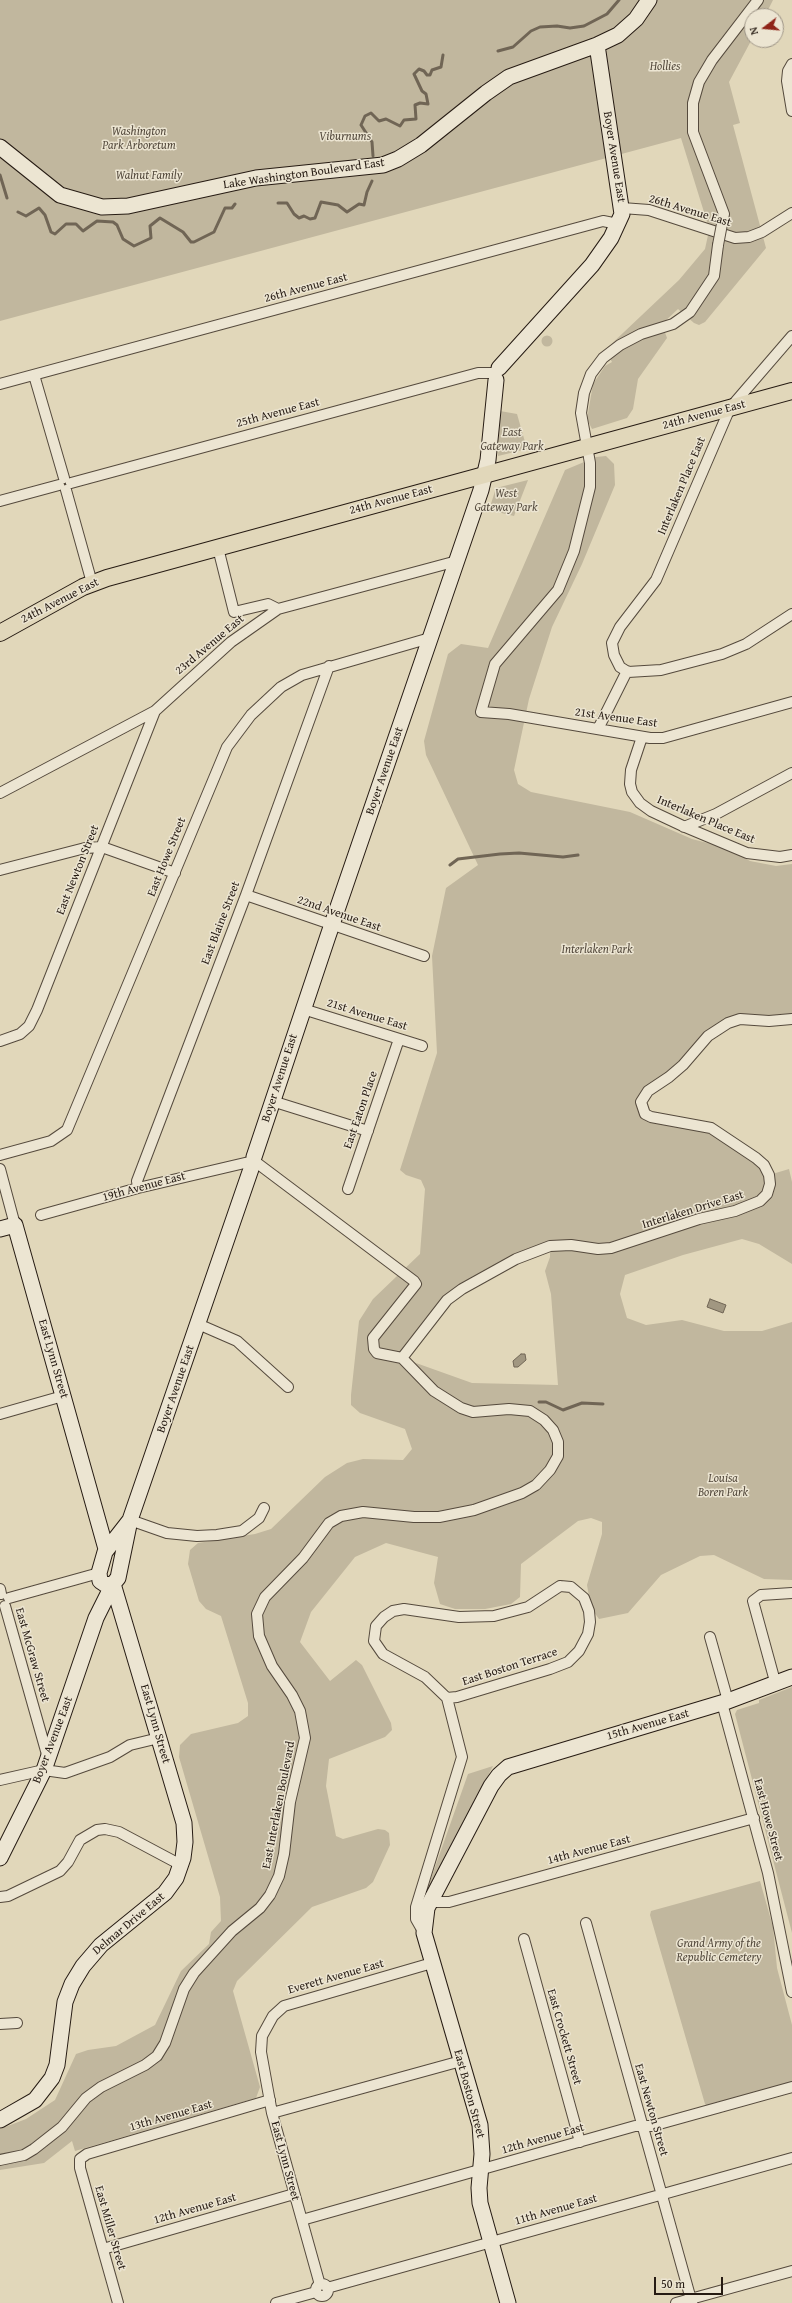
<!DOCTYPE html>
<style>
body{margin:0}
#map{position:relative;width:792px;height:2303px;overflow:hidden;background:#e1d7ba;font-family:"Gentium Book Plus",serif}
canvas{display:block}
.north{position:absolute;left:744px;top:8px;width:40px;height:40px;box-sizing:border-box;background:#ece5d2;border:1px solid #9d9486;border-radius:50%;rotate:254deg;font-size:11px;font-weight:700;line-height:16px;text-align:center;color:#261b13}
.north::after{content:'';display:block;margin:auto;width:14px;height:18px;background:#8f2418;clip-path:polygon(50% 0,100% 100%,50% 72%,0 100%)}
.scale{position:absolute;left:654px;top:2277px;width:69px;height:18px;box-sizing:border-box;border:2px solid #261b13;border-top:0;padding-left:5px;font-size:12px;line-height:14px;white-space:nowrap;color:#261b13;-webkit-text-stroke:3px #ece5d2;paint-order:stroke}
</style>
<div id="map">
<canvas width="792" height="2303"></canvas>
<div class="north">N</div>
<div class="scale">50 m</div>
</div>
<script>
const c = document.querySelector('canvas').getContext('2d');
c.lineJoin = 'round';
function paint(path, color) {
  c.fillStyle = color;
  c.fill(path, 'evenodd');
}
function poly(rows) {
  const path = new Path2D();
  for (const r of rows) {
    if (r.length === 3) {
      path.moveTo(r[0] + r[2], r[1]);
      path.arc(r[0], r[1], r[2], 0, 2 * Math.PI);
      continue;
    }
    path.moveTo(r[0], r[1]);
    for (let i = 2; i < r.length; i += 2) path.lineTo(r[i], r[i + 1]);
  }
  return path;
}
function trace(path, color, width, dash) {
  c.strokeStyle = color;
  c.lineWidth = width;
  c.lineCap = dash ? 'butt' : 'round';
  c.setLineDash(dash || []);
  c.stroke(path);
}
function drawText(font, color, halo, rows, align = 'center') {
  c.font = font + ' "Gentium Book Plus",serif';
  c.lineWidth = 3;
  c.setLineDash([]);
  c.textBaseline = 'middle';
  c.strokeStyle = halo;
  c.fillStyle = color;
  for (const [text, x, y, turn = 0] of rows) {
    c.save();
    c.translate(x, y);
    c.rotate((+turn || 0) * Math.PI / 180);
    c.textAlign = isNaN(turn) ? turn : align;
    if (halo) c.strokeText(text, 0, 0);
    c.fillText(text, 0, 0);
    c.restore();
  }
}
const green = poly([
 [0,0,773,0,765,16,752,16,752,39,729,82,740,123,733,125,766,248,705,322,699,325,694,323,678,309,662,324,667,338,638,379,633,409,627,418,592,429,587,419,593,384,605,366,612,362,605,350,679,280,705,249,710,226,708,225,681,138,0,321],
 [547,341,5.5],
 [500,411,517,414,527,449,498,456],
 [606,456,614,464,615,485,582,564,552,627,529,699,514,770,518,784,531,792,630,812,692,839,727,848,750,861,776,866,792,864,792,1019,727,1023,643,1096,645,1113,711,1128,769,1175,789,1169,792,1182,792,1264,759,1244,742,1239,683,1255,625,1275,620,1294,627,1318,646,1325,682,1320,724,1331,762,1331,792,1322,792,1580,764,1579,714,1555,700,1556,661,1575,628,1613,599,1619,591,1608,587,1585,602,1534,602,1522,591,1518,578,1521,521,1564,520,1597,511,1604,485,1609,455,1609,440,1604,434,1583,438,1557,386,1543,355,1557,311,1612,300,1642,330,1681,356,1660,362,1665,391,1723,392,1730,385,1737,329,1759,326,1786,336,1836,343,1839,378,1829,385,1830,389,1833,390,1845,373,1882,366,1888,312,1907,237,1981,233,1991,260,2087,256,2098,75,2151,72,2141,44,2163,0,2170,0,2129,26,2119,55,2100,76,2054,88,2050,116,2046,155,2025,181,1971,209,1944,211,1932,221,1921,220,1897,179,1757,180,1745,191,1734,238,1723,248,1716,248,1703,221,1616,206,1609,199,1601,188,1564,190,1550,198,1543,255,1534,271,1529,325,1477,347,1463,363,1459,403,1460,412,1449,405,1429,360,1413,351,1405,351,1395,359,1321,373,1299,420,1254,425,1189,421,1180,406,1175,400,1170,437,1053,432,956,446,888,478,865,426,755,424,741,448,654,461,644,488,648,565,470,596,457],
 [550,1246,550,1257,545,1271,551,1294,558,1385,472,1383,402,1358,462,1289],
 [528,480,514,516,489,510,496,488],
 [792,1687,792,1933,735,1714,737,1710,759,1703,759,1700],
 [493,1766,423,1901,468,1774],
 [760,1881,773,1927,777,1968,792,2025,792,2083,708,2107,705,2104,650,1915,651,1911]
]);
const water = poly([
 [710,1299,726,1305,723,1313,707,1307,710,1299],
 [521,1354,525,1354,526,1360,518,1367,514,1367,513,1361,521,1354]
]);
const stream = poly([
 [498,51,513,47,531,31,540,27,557,26,570,28,584,26,607,14,619,0],
 [373,156,372,142,361,125,365,116,371,113,379,121,386,119,400,126,404,120,416,119,415,105,420,103,428,104,426,94,422,91,414,74,419,69,424,71,427,75,430,75,432,70,441,67,443,55],
 [0,175,7,198],
 [278,203,287,203,294,214,299,218,304,216,310,219,315,218,321,202,338,205,347,212,359,204,364,205,367,192,372,181],
 [18,212,26,216,39,208,45,215,51,232,55,234,66,224,76,224,83,231,97,221,113,222,117,225,123,239,134,246,151,238,150,226,160,218,183,232,191,242,194,242,214,232,225,208,232,208,235,204],
 [450,865,458,859,500,854,519,853,563,857,578,855],
 [539,1402,546,1402,563,1410,582,1403,603,1404]
]);
const street = poly([
 [792,64,788,71,787,81,792,111],
 [622,208,649,210,735,238,749,237,762,232,792,213],
 [722,224,724,214,693,132,693,103,699,82,712,60,758,0],
 [718,245,714,276,690,312,673,324,641,334,620,345,603,358,591,374,584,393,581,413,590,463,590,487,574,551,558,590,495,664,481,712,509,714,650,738,663,738,792,702],
 [792,336,730,408,656,580,620,627,612,643,614,655,620,667,628,672,661,670,722,654,746,644,792,614],
 [34,375,64,478],
 [0,384,603,221,618,224],
 [71,483,478,373,492,373],
 [66,490,92,583],
 [0,501,59,485],
 [218,548,234,612,268,604,278,609],
 [598,729,627,671],
 [642,737,631,770,630,784,632,792,640,803,651,811,685,827,747,853,780,857,792,855],
 [0,793,155,711,231,642,278,609,457,561],
 [684,827,716,814,792,773],
 [0,870,85,848,102,847,175,873],
 [246,895,424,956],
 [303,1009,422,1046],
 [0,1041,20,1034,29,1026,37,1010,155,711],
 [272,1101,368,1131],
 [0,1155,51,1141,67,1130,227,747,251,715,281,687,302,675,430,638],
 [0,1169,15,1225],
 [138,1188,137,1181,246,895,329,666],
 [348,1189,399,1039],
 [41,1215,138,1188,249,1162],
 [198,1324,237,1341,288,1387],
 [402,1358,447,1300,462,1289,516,1259,550,1246,571,1245,598,1249,611,1248,699,1219,735,1211,760,1201,767,1194,770,1184,769,1175,764,1165,756,1158,711,1128,651,1117,645,1114,641,1102,648,1091,669,1077,683,1065,708,1036,728,1023,740,1019,769,1021,792,1019],
 [0,1414,63,1396],
 [130,1520,167,1533,197,1536,217,1535,242,1531,259,1518,264,1508],
 [560,1586,571,1587,584,1598,589,1611,590,1622,588,1634,579,1651,568,1662,550,1669,457,1697,447,1698,425,1677,383,1654,374,1641,376,1626,384,1617,393,1611,404,1609,459,1617,494,1616,528,1607,560,1586],
 [0,1589,1,1594],
 [9,1598,99,1573],
 [5,1606,48,1758],
 [710,1637,728,1701],
 [776,1685,753,1601,761,1595,792,1593],
 [722,1703,768,1873,792,1992],
 [0,1780,44,1770,65,1773,110,1757,130,1745,159,1738],
 [0,1897,8,1896,60,1871,68,1862,80,1840,97,1830,105,1829,119,1832,181,1865],
 [430,1902,449,1902,754,1818],
 [586,1923,692,2303],
 [424,1933,416,1919,416,1907,462,1757,447,1698],
 [524,1939,580,2142],
 [0,2024,17,2023],
 [272,2113,461,2061],
 [0,2160,24,2155,34,2149,62,2127,86,2098,101,2087,145,2065,157,2056,165,2043,184,1989,194,1973,232,1931,260,1908,270,1895,279,1876,284,1854,290,1802,305,1738,300,1711,292,1695,272,1666,259,1636,257,1614,265,1597,303,1558,329,1523,341,1516,363,1512,414,1517,439,1517,474,1510,522,1493,536,1485,550,1470,558,1456,558,1442,553,1430,544,1420,530,1411,509,1409,473,1412,461,1408,434,1391,402,1358,377,1353,374,1349,373,1338,416,1284,414,1281,257,1163],
 [302,2220,635,2126,652,2126,792,2087],
 [103,2249,294,2194],
 [322,2290,6],
 [320,2285,272,2113,261,2052,262,2036,273,2016,284,2006,432,1963],
 [327,2288,792,2158],
 [118,2303,80,2168,80,2159,87,2154,270,2100],
 [276,2303,316,2292],
 [676,2303,792,2271]
]);
const secondary = poly([
 [0,147,60,195,102,207,128,206,256,178,383,165,398,159,421,145,486,93,509,77,597,45,618,35,636,19,649,0],
 [499,368,592,265,611,238,622,214,597,45],
 [254,1157,328,936,481,490,488,460,496,380],
 [0,1229,15,1225,106,1549],
 [130,1520,105,1552,99,1573,100,1581,106,1585,113,1584,118,1578,130,1520,252,1166],
 [0,1858,44,1770,96,1618,113,1584],
 [0,2120,35,2100,52,2078,57,2065,65,2002,72,1984,83,1966,101,1945,165,1893,176,1878,183,1858,185,1842,184,1823,113,1584],
 [508,2303,480,2203,479,2188,482,2154,480,2125,424,1933,427,1908,491,1786,499,1775,508,1767,728,1701,792,1677]
]);
const primary = poly([
 [0,633,83,587,107,578,792,391]
]);
const streetBridge = poly([
 [718,245,722,224]
]);
const parkNames = [
 ["Hollies",665,67],
 ["Washington",139,132],
 ["Park Arboretum",139,146],
 ["Viburnums",345,137],
 ["Walnut Family",149,176],
 ["East",512,433],
 ["Gateway Park",512,447],
 ["West",506,494],
 ["Gateway Park",506,508],
 ["Interlaken Park",597,950],
 ["Louisa",723,1479],
 ["Boren Park",723,1493],
 ["Grand Army of the",719,1944],
 ["Republic Cemetery",719,1958]
];
const streetNames = [
 ["Boyer Avenue East",614,157,81],
 ["Lake Washington Boulevard East",304,174,-8],
 ["26th Avenue East",690,211,17],
 ["26th Avenue East",306,288,-15],
 ["25th Avenue East",278,413,-15],
 ["24th Avenue East",704,415,-15],
 ["Interlaken Place East",682,486,-67],
 ["24th Avenue East",391,500,-15],
 ["24th Avenue East",60,601,-27],
 ["23rd Avenue East",210,645,-40],
 ["21st Avenue East",616,718,8],
 ["Boyer Avenue East",385,771,-71],
 ["Interlaken Place East",706,820,23],
 ["East Howe Street",167,857,-68],
 ["East Newton Street",78,870,-68],
 ["22nd Avenue East",339,914,19],
 ["East Blaine Street",221,923,-69],
 ["21st Avenue East",367,1015,17],
 ["Boyer Avenue East",280,1078,-72],
 ["East Eaton Place",361,1110,-71],
 ["19th Avenue East",144,1187,-15],
 ["Interlaken Drive East",693,1210,-17],
 ["East Lynn Street",53,1359,74],
 ["Boyer Avenue East",176,1389,-71],
 ["East McGraw Street",32,1655,74],
 ["East Boston Terrace",510,1667,-18],
 ["East Lynn Street",155,1724,74],
 ["15th Avenue East",648,1725,-16],
 ["Boyer Avenue East",53,1740,-69],
 ["East Interlaken Boulevard",279,1805,-79],
 ["East Howe Street",768,1820,75],
 ["14th Avenue East",589,1850,-15],
 ["Delmar Drive East",129,1924,-40],
 ["Everett Avenue East",336,1977,-16],
 ["East Crockett Street",564,2037,74],
 ["East Boston Street",469,2094,75],
 ["East Newton Street",651,2110,74],
 ["13th Avenue East",171,2116,-16],
 ["12th Avenue East",543,2139,-16],
 ["East Lynn Street",285,2161,75],
 ["12th Avenue East",195,2209,-16],
 ["11th Avenue East",556,2210,-16],
 ["East Miller Street",110,2228,74]
];
paint(green, '#c1b79e');
paint(water, '#a19781');
trace(water, '#706555', 1);
trace(stream, '#706555', 3);
trace(street, '#554a3d', 12);
trace(secondary, '#261b13', 17);
trace(primary, '#261b13', 18);
trace(street, '#ece5d2', 10);
trace(secondary, '#ece5d2', 15);
trace(primary, '#e1d7ba', 16);
trace(streetBridge, '#554a3d', 12, []);
trace(streetBridge, '#ece5d2', 10);
drawText('italic 12px', '#544a3d', '#ece5d2', parkNames);
drawText('12px', '#261b13', '#ece5d2', streetNames);
</script>
